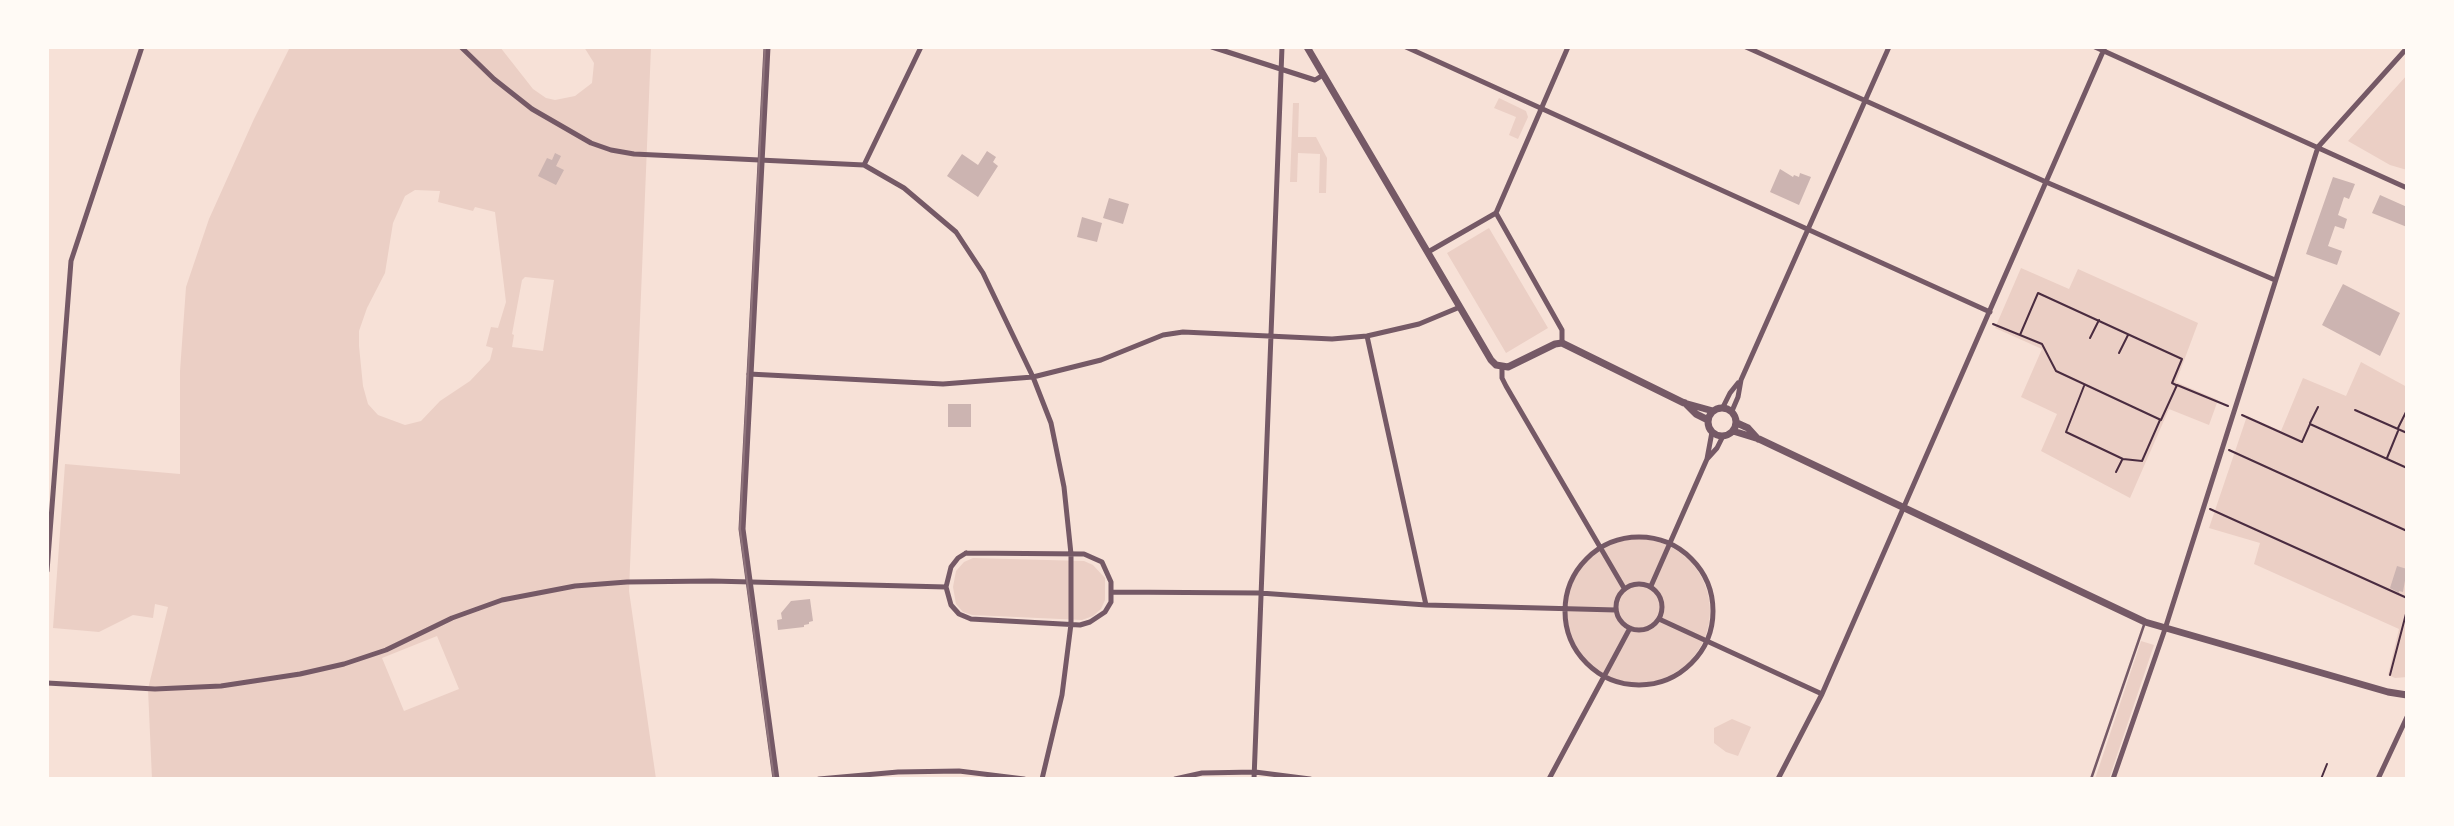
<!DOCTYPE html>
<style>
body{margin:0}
#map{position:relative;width:2454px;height:826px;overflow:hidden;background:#f7e1d7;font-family:Roboto,sans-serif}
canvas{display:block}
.frame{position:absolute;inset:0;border:49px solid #fffaf5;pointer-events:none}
</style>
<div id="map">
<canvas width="2454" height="826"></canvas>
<div class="frame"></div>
</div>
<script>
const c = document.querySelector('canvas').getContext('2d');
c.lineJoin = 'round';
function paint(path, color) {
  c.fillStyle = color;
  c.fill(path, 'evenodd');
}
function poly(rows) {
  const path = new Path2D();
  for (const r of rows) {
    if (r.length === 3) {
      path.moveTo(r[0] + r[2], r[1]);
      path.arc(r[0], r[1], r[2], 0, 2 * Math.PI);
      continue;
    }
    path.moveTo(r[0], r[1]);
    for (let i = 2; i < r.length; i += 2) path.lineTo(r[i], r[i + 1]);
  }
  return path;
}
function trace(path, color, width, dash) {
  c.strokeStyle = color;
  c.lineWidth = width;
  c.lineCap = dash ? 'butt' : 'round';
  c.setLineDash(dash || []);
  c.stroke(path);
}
const green = poly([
 [290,47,500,47,533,89,546,98,555,100,575,96,592,83,594,63,584,47,651,47,629,591,656,779,152,779,148,689,168,607,155,604,153,618,133,615,99,632,53,628,65,464,180,474,180,371,186,287,209,219,254,119],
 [415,190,440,191,438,202,473,211,475,207,495,212,506,302,498,328,491,327,486,346,493,348,490,360,470,381,440,401,421,421,405,425,378,415,368,404,363,386,359,346,359,331,367,308,385,273,393,223,405,196],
 [525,277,554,280,543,351,512,347,514,335,512,334,522,280],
 [437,636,459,689,404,711,382,658],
 [2407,75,2407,170,2390,165,2348,141],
 [1499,98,1526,111,1528,117,1518,139,1509,135,1516,117,1494,108],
 [1293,103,1299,103,1298,137,1316,137,1327,158,1326,193,1319,193,1320,154,1298,153,1297,182,1290,182],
 [1489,228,1548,328,1506,353,1447,253],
 [2021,268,2069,289,2078,269,2198,323,2176,382,2218,400,2209,425,2169,409,2130,498,2041,451,2057,414,2021,397,2042,349,1995,328],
 [2361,362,2407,387,2407,677,2395,678,2388,675,2399,629,2254,564,2260,543,2209,528,2247,416,2281,431,2303,378,2346,396],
 [1638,611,72],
 [973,558,1084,561,1093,565,1105,578,1105,600,1101,609,1093,616,1082,620,972,615,963,612,956,604,953,587,956,571,964,562],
 [2141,641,2154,645,2109,779,2095,779],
 [1732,719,1751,727,1738,756,1726,752,1714,743,1714,728]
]);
const building = poly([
 [987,151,996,157,993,162,998,166,978,197,947,176,962,154,978,165],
 [555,153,561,156,556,166,564,170,556,185,538,176,547,158,552,160],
 [1780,169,1793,177,1794,175,1799,177,1800,173,1811,177,1799,205,1770,192],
 [2333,177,2355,184,2349,199,2344,197,2338,215,2347,219,2344,229,2335,226,2328,246,2342,251,2337,265,2306,254],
 [2380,195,2407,207,2407,227,2372,213],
 [1109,198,1129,204,1123,224,1103,218],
 [1082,217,1102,223,1097,242,1077,237],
 [2343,284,2400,313,2380,356,2322,325],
 [948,404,971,404,971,427,948,427],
 [2397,566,2407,569,2403,592,2399,591,2399,593,2390,588],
 [810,599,813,621,809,622,809,624,804,625,804,627,778,630,777,620,782,619,781,613,791,601]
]);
const path = poly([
 [1993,324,2042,344,2056,371,2161,420,2177,385,2228,406],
 [2020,335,2038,293,2182,359,2172,383,2176,385],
 [2090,338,2099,320],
 [2119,353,2128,335],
 [2084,386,2066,432,2123,459,2142,461,2160,420],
 [2355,410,2407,433],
 [2242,415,2302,442,2310,424,2407,468],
 [2310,423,2318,407],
 [2398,428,2407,410],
 [2229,450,2407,531],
 [2387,458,2398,431],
 [2116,472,2122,460],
 [2210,509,2407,598],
 [2390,675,2407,610],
 [2321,779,2327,764]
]);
const service = poly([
 [2091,779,2144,625]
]);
const minor = poly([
 [461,47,494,79,532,109,591,143,611,150,634,154,864,165,904,188,956,232,983,273,1033,377,1051,423,1064,487,1071,554,1071,624,1062,695,1042,779],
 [1212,47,1315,80,1323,75],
 [1406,47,1990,312],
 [1746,47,2046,182,2275,280],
 [2095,47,2407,188],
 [864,165,921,47],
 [1496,213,1568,47],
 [1428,252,1496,213,1562,330,1562,343],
 [1367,336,1426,605],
 [1502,367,1502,378,1506,386,1624,588],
 [749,374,943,384,1033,377,1101,360,1163,335,1183,332,1332,339,1367,336,1419,324,1460,307],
 [1723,407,1730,393,1738,383],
 [1732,411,1738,397,1741,380,1889,47],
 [1707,459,1717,448,1723,436],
 [1639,611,74],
 [966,553,1084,554,1102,562,1111,582,1111,602,1105,612,1090,622,1080,625,971,619,959,614,951,605,946,587,951,567,958,558,966,553],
 [47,571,71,261,142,47],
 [1639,607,23],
 [1651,586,1707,459,1712,432],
 [1112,592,1260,593,1426,605,1616,610],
 [1659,619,1822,694],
 [47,683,155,689,221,686,300,674,344,664,386,650,452,618,502,600,575,586,627,582,712,581,946,587],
 [819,779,898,772,959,771,1024,779],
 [1175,779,1202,773,1255,772,1310,779],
 [1254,779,1282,47],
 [1549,779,1630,628],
 [1778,779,1822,694,2105,47],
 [2113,779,2165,629,2318,147,2407,48],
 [2378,779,2407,717]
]);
const tertiary = poly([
 [767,47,742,529,776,779],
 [1307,47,1491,360,1496,365,1508,367,1555,344,1562,343,1684,403,1713,411],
 [1685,403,1696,414,1708,420],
 [1722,422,14],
 [1737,423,1748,428,1758,439],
 [1733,431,1759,439,2145,622,2388,692,2407,695]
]);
const tram = poly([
 [765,47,740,529,774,779]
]);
paint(green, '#ebcfc5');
paint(building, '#ccb4b1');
trace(path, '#4a2c40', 2);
trace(service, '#755966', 2.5);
trace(minor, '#755966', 5);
trace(tertiary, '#755966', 7);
trace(tram, '#8f747c', 2);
</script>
